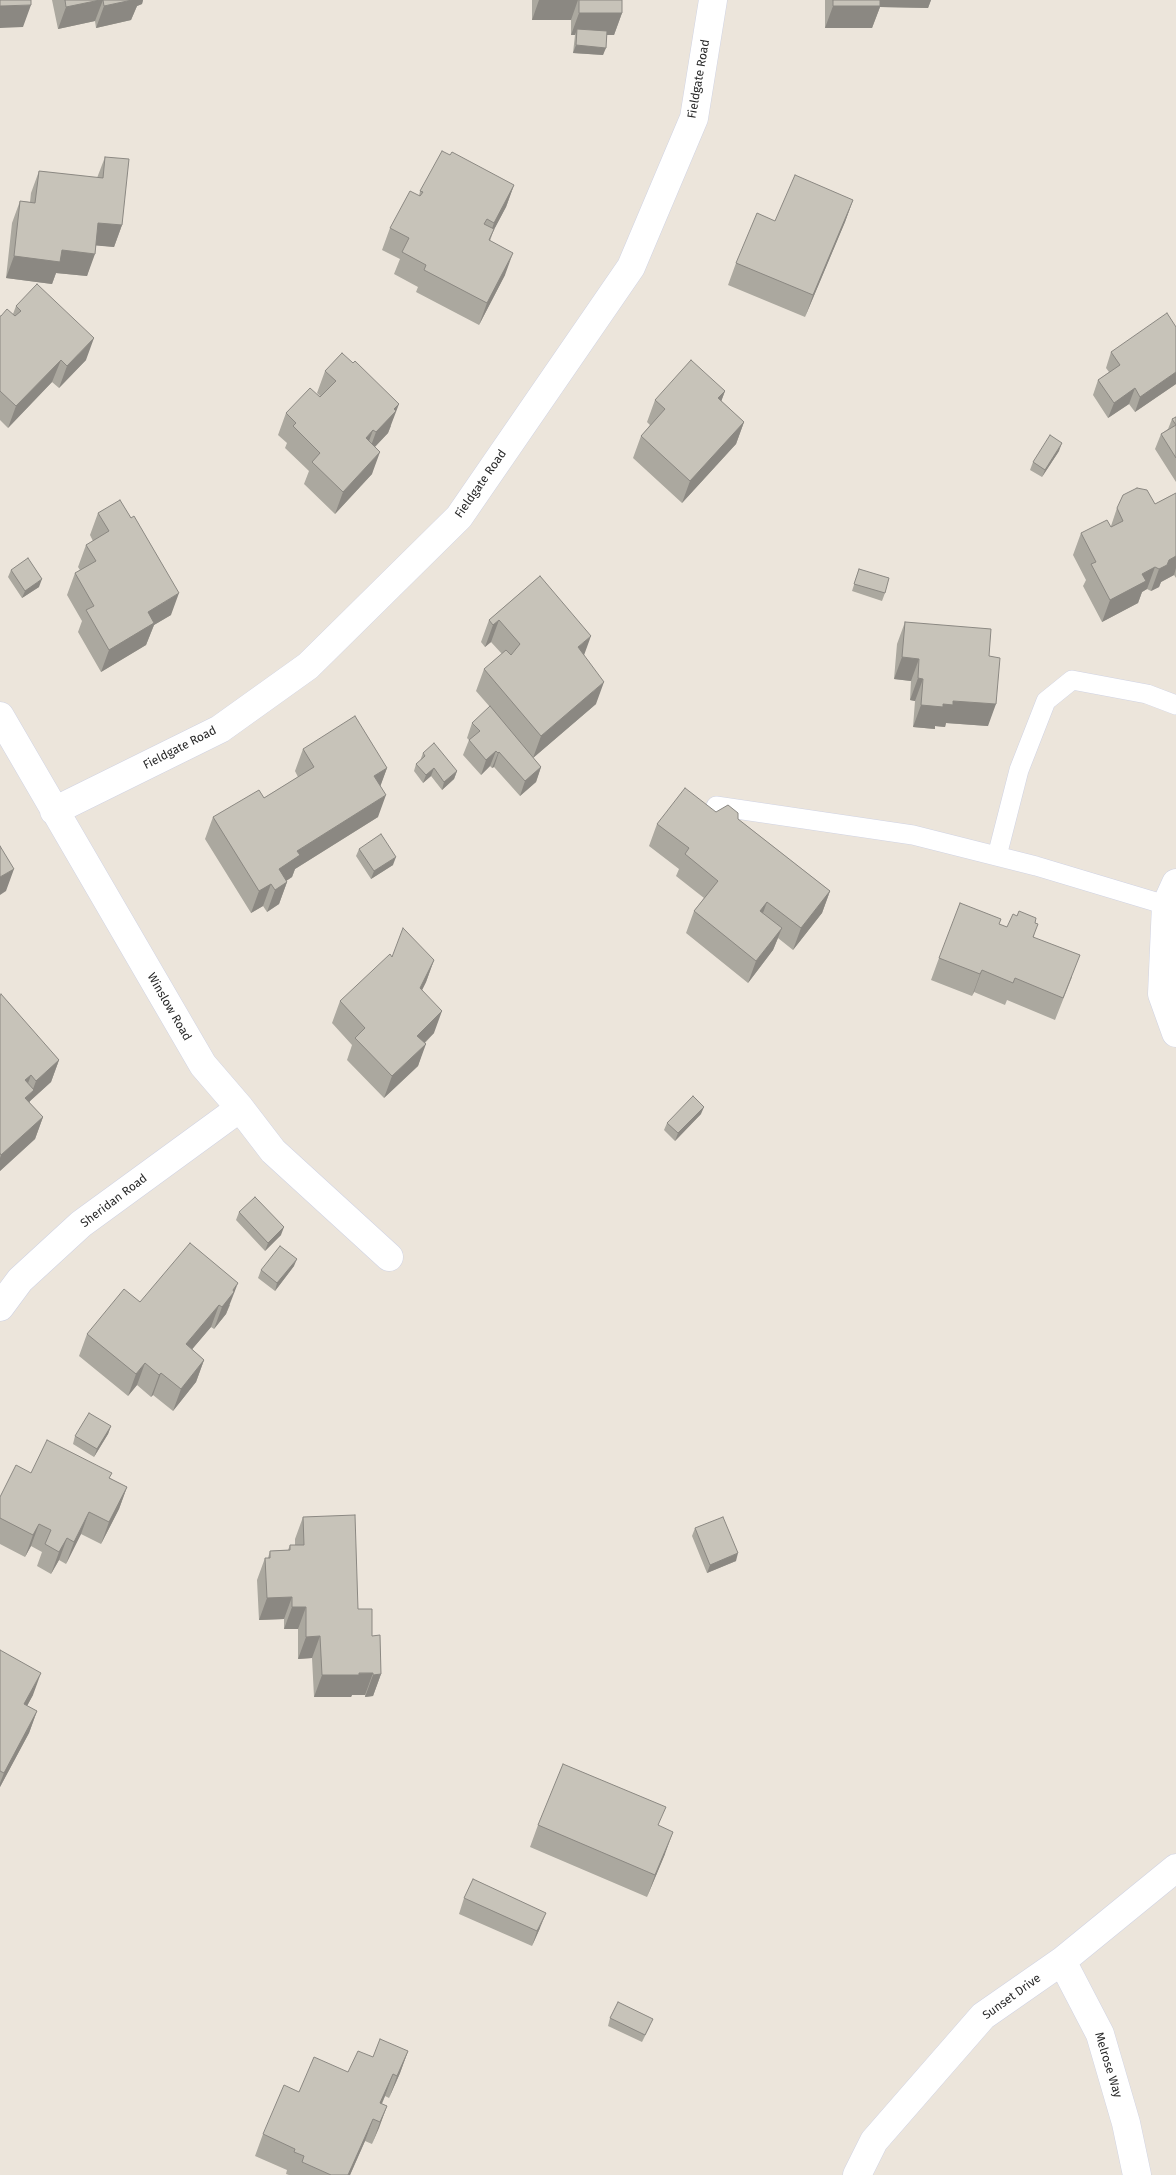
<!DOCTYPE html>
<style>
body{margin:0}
canvas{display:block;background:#ece5db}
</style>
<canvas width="1176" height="2175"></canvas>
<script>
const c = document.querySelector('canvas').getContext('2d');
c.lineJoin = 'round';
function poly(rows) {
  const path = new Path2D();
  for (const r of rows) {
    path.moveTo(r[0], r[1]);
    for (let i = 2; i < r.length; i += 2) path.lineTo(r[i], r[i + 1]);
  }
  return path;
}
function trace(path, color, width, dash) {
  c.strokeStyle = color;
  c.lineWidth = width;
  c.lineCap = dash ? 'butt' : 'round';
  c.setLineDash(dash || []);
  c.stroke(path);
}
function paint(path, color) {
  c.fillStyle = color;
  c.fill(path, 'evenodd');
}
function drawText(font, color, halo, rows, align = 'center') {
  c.font = font + ' "Fira Sans",sans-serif';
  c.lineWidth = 4;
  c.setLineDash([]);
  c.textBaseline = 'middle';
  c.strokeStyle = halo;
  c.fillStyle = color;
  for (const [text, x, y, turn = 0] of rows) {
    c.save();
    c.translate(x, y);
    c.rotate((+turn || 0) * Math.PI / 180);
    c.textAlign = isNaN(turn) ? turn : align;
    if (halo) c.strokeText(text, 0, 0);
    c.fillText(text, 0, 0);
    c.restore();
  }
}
const lane = poly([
 [716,806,913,835,1036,866,1166,905],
 [997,856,1019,770,1046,701,1072,680,1147,694,1176,705]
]);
const street = poly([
 [0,716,203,1065,240,1108,273,1151,389,1257],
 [54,811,220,729,308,666,459,517,631,267,694,118,713,0],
 [0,1307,20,1280,81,1224,240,1108]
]);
const secondary = poly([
 [1176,883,1166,905,1162,994,1176,1033],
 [1062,1961,1100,2034,1126,2123,1137,2175],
 [857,2175,874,2141,983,2016,1062,1961,1176,1868]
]);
const wall = poly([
 [52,0,143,0,142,4,137,6,131,20,96,28,95,21,58,29],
 [532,0,622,0,622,13,614,35,607,35,603,55,573,53,575,35,571,35,571,20,532,20],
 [825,0,931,0,928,8,880,7,872,28,825,28],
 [105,157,122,225,114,247,96,245,87,276,56,273,52,284,6,278,12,223,20,201,30,202,31,193,39,171,97,178],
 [514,185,506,207,494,229,490,241,505,275,479,325,416,292,418,287,394,274,400,259,382,250,390,228,419,196,420,191],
 [853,200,845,222,805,317,728,285,736,263,775,221],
 [16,306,86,360,59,388,52,382,8,428,0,420,0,316,1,316,13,314],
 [1176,327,1176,384,1135,412,1129,404,1108,418,1093,395,1098,380,1109,372,1106,368,1111,352],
 [325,371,391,426,388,433,375,447,372,474,335,514,304,484,309,471,285,448,287,443,278,435,286,413,321,397,317,393],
 [725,391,721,401,744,422,736,444,682,503,633,458,641,436,650,425,647,422,655,400],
 [1176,417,1176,482,1155,449,1161,434,1168,429,1172,419],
 [1059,451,1042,477,1030,470,1033,462],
 [1176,493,1176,578,1174,575,1161,582,1159,587,1151,591,1147,589,1142,592,1138,603,1102,622,1083,586,1086,580,1073,555,1081,533,1111,526,1117,508,1155,504],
 [98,513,171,615,154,625,146,645,101,672,78,632,82,621,67,595,75,573,80,570,78,567,86,545,93,541,90,535],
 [859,569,885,593,882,601,852,591],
 [11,570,39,587,22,598,8,577],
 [540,576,584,655,596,704,533,758,541,767,536,782,520,796,494,767,492,768,490,766,481,775,463,755,469,740,467,738,472,723,490,707,476,691,484,669,502,654,491,642,485,647,481,642,489,620],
 [905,622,989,656,988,726,946,723,945,727,935,726,935,729,913,727,915,701,910,700,911,681,894,679,897,644],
 [303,749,387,768,380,786,378,817,295,869,292,877,286,881,287,882,279,904,267,912,263,906,251,913,205,839,213,817,264,798,298,777,295,771],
 [423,753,457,771,454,779,442,790,431,776,423,783,414,771,416,764,420,761],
 [716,812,738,819,830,891,822,913,793,950,778,938,773,950,748,983,686,933,694,911,704,898,676,876,679,869,649,846,657,824],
 [359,849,393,865,371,879,356,856],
 [1035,923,1034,937,1072,977,1055,1020,1007,1000,1005,1005,974,992,972,996,931,980,939,958,999,924,1007,927],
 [392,957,434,960,426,982,422,990,434,1033,425,1043,418,1066,384,1098,347,1060,352,1045,332,1023,340,1001],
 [0,996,59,1060,51,1082,29,1102,43,1117,35,1139,0,1171],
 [701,1114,675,1141,664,1130,667,1123],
 [239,1212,281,1235,265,1251,236,1220],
 [294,1266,275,1291,258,1278,261,1270],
 [140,1302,230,1305,226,1314,214,1329,211,1327,192,1349,204,1360,196,1382,173,1411,153,1395,151,1397,137,1385,128,1396,79,1356,87,1334],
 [111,1426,108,1434,94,1457,73,1444,75,1436],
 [31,1473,110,1478,127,1487,119,1509,101,1544,81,1534,66,1564,59,1560,51,1574,37,1566,42,1552,31,1546,25,1557,0,1544,0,1497],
 [303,1517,358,1609,372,1636,381,1674,373,1696,365,1697,365,1695,352,1695,351,1697,314,1697,312,1658,298,1659,298,1629,284,1629,284,1619,259,1620,257,1580,265,1558,268,1558,270,1551,288,1550,290,1545,295,1545,295,1539],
 [695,1528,736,1561,707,1573,692,1536],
 [0,1650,33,1695,27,1706,37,1711,29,1733,0,1787],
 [538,1825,659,1826,665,1854,647,1897,530,1847],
 [464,1898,540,1928,532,1946,459,1914],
 [610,2018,650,2026,642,2042,608,2026],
 [408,2051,400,2073,389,2098,385,2096,382,2104,387,2106,372,2144,365,2141,350,2175,289,2175,286,2174,287,2170,255,2156,263,2134,299,2092,348,2072,373,2057]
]);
const shadedWall = poly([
 [100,0,103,0,95,21,58,29,66,7],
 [132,0,143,0,142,4,137,6,131,20,96,28,104,6],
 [539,0,578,0,571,20,532,20],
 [875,0,931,0,928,8,880,7,872,28,825,28,833,6],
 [31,5,23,27,0,28,0,6],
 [579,13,622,13,614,35,576,35,577,29,575,35,571,35],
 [576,45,606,48,603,55,573,53],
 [514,185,506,207,486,245,494,223],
 [853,200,845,222,805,317,813,295],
 [98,223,122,225,114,247,90,245],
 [62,250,95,254,87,276,56,273,52,284,6,278,14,256],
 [513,253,505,275,479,325,487,303],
 [94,338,86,360,59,388,67,366],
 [61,360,52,382,8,428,16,406],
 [1176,372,1176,384,1135,412,1140,397],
 [1135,388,1129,404,1108,418,1114,403],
 [725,391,717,413,718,398],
 [399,404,388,433,368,454,376,432,394,409],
 [744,422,736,444,682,503,690,481],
 [373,430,365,452,366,438],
 [1062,443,1059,451,1042,477,1045,470],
 [380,452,372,474,335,514,343,492],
 [1176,556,1176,568,1174,575,1161,582,1159,587,1151,591,1159,569,1169,560],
 [1155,567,1147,589,1142,592,1138,603,1102,622,1110,600,1142,574],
 [42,579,39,587,22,598,25,591],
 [179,593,171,615,154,625,146,645,101,672,109,650,148,612],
 [499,620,491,642,485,647,493,625],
 [591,636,583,658,578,647],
 [902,657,919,659,911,681,894,679],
 [918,678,923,679,915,701,910,700],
 [604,682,596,704,533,758,541,736],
 [953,701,996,704,988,726,946,723,945,727,935,726,935,729,913,727,921,705,943,704],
 [496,751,490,766,481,775,486,760],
 [499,752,494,767,492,768,498,753],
 [541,767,536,782,520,796,525,781],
 [387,768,379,790,374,776],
 [434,768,431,776,423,783,426,775],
 [457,771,454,779,442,790,444,782],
 [386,795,378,817,295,869,292,877,274,889,279,869,297,851],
 [396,857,393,865,371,879,374,871],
 [14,869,6,891,0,895,0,877],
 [287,882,279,904,267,912,275,890],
 [271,884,263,906,251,913,259,891],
 [830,891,822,913,793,950,801,928],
 [767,902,759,924,760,911],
 [782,928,773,950,748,983,756,961],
 [434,960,426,982,412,1010,420,988],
 [982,970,974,992,972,996,980,974],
 [442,1011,434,1033,409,1058,417,1036],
 [426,1044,418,1066,384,1098,392,1076],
 [59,1060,51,1082,30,1101,26,1112,25,1098,32,1092,36,1081],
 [31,1075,23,1097,25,1080],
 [704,1107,701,1114,675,1141,678,1133],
 [43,1117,35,1139,0,1171,0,1158,1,1155],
 [284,1227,281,1235,265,1251,268,1243],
 [297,1259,294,1266,275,1291,277,1283],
 [238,1283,226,1314,214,1329,222,1307,233,1290],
 [219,1305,211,1327,178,1366,186,1344],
 [204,1360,196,1382,173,1411,181,1389],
 [145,1363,137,1385,128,1396,136,1374],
 [161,1373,153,1395,151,1397,159,1375],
 [111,1426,108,1434,94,1457,97,1449],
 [127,1487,119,1509,101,1544,109,1522],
 [89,1512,81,1534,66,1564,74,1542],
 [39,1524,31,1546,25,1557,33,1535],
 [67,1538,59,1560,51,1574,59,1552],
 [738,1553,736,1561,707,1573,710,1565],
 [292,1597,284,1619,259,1620,267,1598],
 [292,1607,306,1607,298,1629,284,1629],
 [320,1636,312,1658,298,1659,306,1637],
 [41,1673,33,1695,16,1726,24,1704],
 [373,1673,365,1695,352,1695,351,1697,314,1697,322,1675],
 [381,1674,373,1696,365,1697,373,1675],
 [37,1711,29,1733,0,1787,0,1783,4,1773],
 [673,1832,665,1854,647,1897,655,1875],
 [546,1913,540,1928,532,1946,537,1931],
 [408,2051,400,2073,389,2098,397,2076],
 [393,2074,385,2096,374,2120,380,2103],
 [387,2106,379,2128,372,2144,380,2122],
 [373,2119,365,2141,350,2175,348,2175]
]);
const building = poly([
 [0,0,31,0,31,5,0,6,0,0],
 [65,0,100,0,66,7,65,0],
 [103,0,132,0,104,6,103,0],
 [579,0,622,0,622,13,579,13,579,0],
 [833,0,880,0,880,6,833,6,833,0],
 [577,29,607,31,606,48,576,45,577,29],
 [442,151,450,155,452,152,514,185,494,223,487,219,484,224,494,229,489,240,513,253,487,303,424,270,426,265,402,252,409,238,390,228,410,191,420,196,423,192,420,191,442,151],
 [105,157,129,159,122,225,98,223,95,254,62,250,60,262,14,256,20,201,35,203,39,171,103,178,105,157],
 [795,175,853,200,813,295,736,263,757,213,775,221,795,175],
 [37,284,94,338,67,366,61,360,16,406,0,391,0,316,1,316,7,309,15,316,21,311,16,306,37,284],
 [1167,313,1176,327,1176,372,1140,397,1135,388,1114,403,1098,380,1120,365,1111,352,1167,313],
 [342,353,353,363,355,361,399,404,394,409,396,411,376,432,373,430,366,438,380,452,343,492,312,462,320,453,293,426,296,423,286,413,310,388,320,397,336,381,325,371,342,353],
 [691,360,725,391,718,398,744,422,690,481,641,436,665,409,655,400,691,360],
 [1176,417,1176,458,1161,434,1176,425,1172,419,1176,417],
 [1050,435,1062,443,1045,470,1033,462,1050,435],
 [1137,488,1147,490,1155,504,1176,493,1176,556,1169,560,1167,565,1159,569,1155,567,1142,574,1146,581,1110,600,1091,564,1096,562,1081,533,1107,520,1111,527,1123,521,1117,508,1123,495,1137,488],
 [120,500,131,518,134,516,179,593,148,612,154,623,109,650,86,610,94,606,75,573,96,561,86,545,109,531,98,513,120,500],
 [28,558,42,579,25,591,11,570,28,558],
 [859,569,889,578,885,593,854,584,859,569],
 [540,576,591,636,578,647,604,682,541,736,484,669,506,650,511,655,520,644,499,620,493,625,489,620,540,576],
 [905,622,991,629,989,656,1000,658,996,704,953,701,953,705,943,704,943,707,921,705,923,679,918,678,919,659,902,657,905,622],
 [490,706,541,767,525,781,499,752,498,753,496,751,486,760,469,740,480,731,472,723,490,706],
 [355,716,387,768,374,776,386,795,297,851,300,855,279,869,287,882,275,890,271,884,259,891,213,817,259,790,264,798,314,767,303,749,355,716],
 [434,743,457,771,444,782,434,768,426,775,416,764,425,756,423,753,434,743],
 [685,788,716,812,728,805,738,813,738,819,830,891,801,928,767,902,760,911,782,928,756,961,694,911,718,881,685,854,689,848,657,824,685,788],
 [381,834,396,857,374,871,359,849,381,834],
 [0,846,14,869,0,877,0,846],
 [960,903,1001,919,999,924,1007,927,1013,914,1017,916,1019,911,1036,918,1035,923,1038,924,1033,937,1080,955,1063,998,1015,978,1013,983,982,970,980,974,939,958,960,903],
 [403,928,434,960,420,988,442,1011,417,1036,426,1044,392,1076,355,1038,365,1028,340,1001,390,954,392,957,403,928],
 [1,994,59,1060,36,1081,31,1075,25,1080,34,1090,25,1098,43,1117,1,1155,0,1153,0,996,1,994],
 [693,1096,704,1107,678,1133,667,1123,693,1096],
 [255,1197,284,1227,268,1243,239,1212,255,1197],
 [190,1243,238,1283,233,1290,234,1292,222,1307,219,1305,186,1344,204,1360,181,1389,161,1373,159,1375,145,1363,136,1374,87,1334,124,1289,140,1302,190,1243],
 [280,1246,297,1259,277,1283,261,1270,280,1246],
 [89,1413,111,1426,97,1449,75,1436,89,1413],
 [47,1440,112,1473,109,1478,127,1487,109,1522,89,1512,74,1542,67,1538,59,1552,45,1544,51,1530,39,1524,33,1535,0,1518,0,1497,16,1465,31,1473,47,1440],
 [355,1515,358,1609,372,1609,372,1636,380,1635,381,1674,373,1675,373,1673,359,1673,359,1675,322,1675,320,1636,306,1637,306,1607,292,1607,292,1597,267,1598,265,1558,270,1558,270,1551,290,1550,290,1545,304,1545,303,1517,355,1515],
 [723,1517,738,1553,710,1565,695,1528,723,1517],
 [0,1650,41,1673,24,1704,37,1711,4,1773,0,1771,0,1650],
 [563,1764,666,1807,658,1825,673,1832,655,1875,538,1825,563,1764],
 [473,1879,546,1913,537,1931,464,1898,473,1879],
 [618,2002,653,2019,645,2035,610,2018,618,2002],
 [380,2039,408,2051,397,2076,393,2074,380,2103,387,2106,380,2122,373,2119,348,2175,331,2175,302,2162,304,2156,294,2152,295,2149,263,2134,284,2085,299,2092,314,2057,348,2072,358,2051,373,2057,380,2039]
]);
const streetNames = [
 ["Fieldgate Road",699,79,-80],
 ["Fieldgate Road",481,484,-55],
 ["Fieldgate Road",180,748,-27],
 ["Winslow Road",169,1007,60],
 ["Sheridan Road",114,1201,-37],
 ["Sunset Drive",1012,1997,-36],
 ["Melrose Way",1108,2065,73]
];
trace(lane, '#d0d3e3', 20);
trace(street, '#d0d3e3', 29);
trace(secondary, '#d0d3e3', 29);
trace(lane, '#fff', 19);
trace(street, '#fff', 28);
trace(secondary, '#fff', 28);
paint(wall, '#aba89f');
paint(shadedWall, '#8b8882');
paint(building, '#c7c3b9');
trace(building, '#8b8882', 1);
drawText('12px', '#292929', '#fff', streetNames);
</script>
